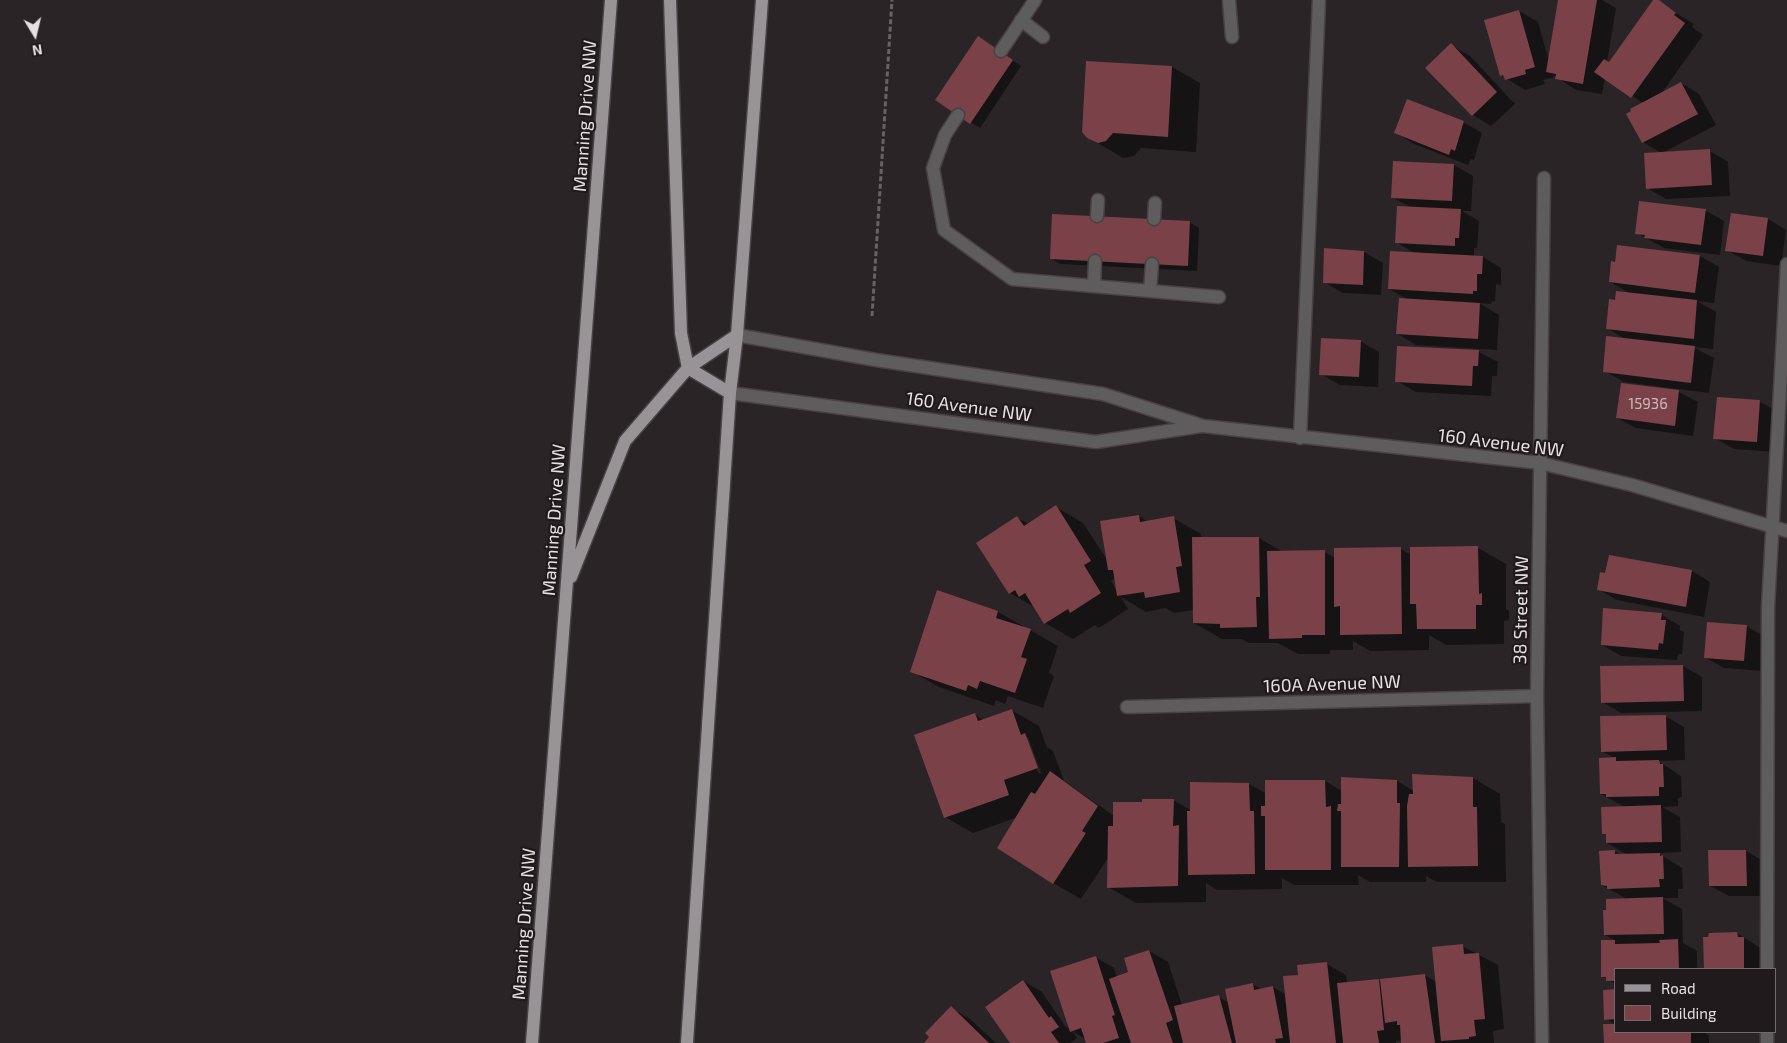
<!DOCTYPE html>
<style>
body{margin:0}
#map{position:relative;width:1787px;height:1043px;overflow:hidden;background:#2a2426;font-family:"Exo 2",sans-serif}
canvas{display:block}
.legend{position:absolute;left:1614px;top:968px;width:162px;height:65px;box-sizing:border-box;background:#201a1c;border:1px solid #6f6a6c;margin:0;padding:6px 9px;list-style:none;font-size:15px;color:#e5e1e3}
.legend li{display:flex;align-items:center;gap:10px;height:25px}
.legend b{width:25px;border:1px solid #6f6a6c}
.north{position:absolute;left:10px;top:10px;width:50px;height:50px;-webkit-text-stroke:4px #201a1c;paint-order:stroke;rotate:171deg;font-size:14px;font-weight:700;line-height:20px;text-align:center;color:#e5e1e3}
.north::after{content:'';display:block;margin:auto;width:18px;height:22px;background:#e5e1e3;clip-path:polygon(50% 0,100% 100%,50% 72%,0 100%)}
</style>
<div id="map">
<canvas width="1787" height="1043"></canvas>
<ul class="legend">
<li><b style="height:6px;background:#989397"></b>Road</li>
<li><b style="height:14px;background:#7a4148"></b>Building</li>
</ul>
<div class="north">N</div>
</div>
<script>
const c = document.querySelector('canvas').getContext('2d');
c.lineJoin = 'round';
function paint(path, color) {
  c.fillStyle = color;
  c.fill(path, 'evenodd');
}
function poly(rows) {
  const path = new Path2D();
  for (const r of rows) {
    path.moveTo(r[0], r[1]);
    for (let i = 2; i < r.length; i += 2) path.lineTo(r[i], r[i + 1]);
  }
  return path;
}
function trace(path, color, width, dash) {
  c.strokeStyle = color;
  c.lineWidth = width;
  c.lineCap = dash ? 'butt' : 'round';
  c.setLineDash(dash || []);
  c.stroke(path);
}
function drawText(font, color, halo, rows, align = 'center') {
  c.font = font + ' "Exo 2",sans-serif';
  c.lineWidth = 4.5;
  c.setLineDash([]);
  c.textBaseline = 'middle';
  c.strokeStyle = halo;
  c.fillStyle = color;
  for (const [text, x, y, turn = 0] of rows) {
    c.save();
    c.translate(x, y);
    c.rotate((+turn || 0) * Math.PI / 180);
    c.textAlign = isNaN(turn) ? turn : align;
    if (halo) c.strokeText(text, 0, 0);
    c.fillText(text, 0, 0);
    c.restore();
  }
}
const shadow = poly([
 [1559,0,1602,0,1616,8,1607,62,1610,63,1655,0,1694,24,1692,27,1703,35,1661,94,1681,83,1699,94,1716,125,1662,153,1710,151,1728,162,1730,196,1666,199,1647,188,1661,153,1643,142,1643,103,1605,78,1602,94,1576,90,1553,75,1554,77,1543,80,1545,84,1525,90,1501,75,1519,11,1538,22,1549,61],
 [987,43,1021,66,980,128,937,100],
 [1451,45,1470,56,1515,104,1491,126,1473,115],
 [1172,67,1200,83,1196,152,1141,148,1134,156,1123,158,1088,137],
 [1463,122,1482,133,1474,160,1471,159,1468,165,1414,144,1396,133],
 [1454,165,1473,176,1471,211,1462,211,1479,221,1477,248,1474,248,1474,257,1483,257,1501,268,1501,285,1496,284,1495,302,1492,301,1491,304,1479,303,1499,315,1497,350,1416,345,1398,334,1409,300,1389,289,1416,254,1396,242,1410,207,1392,197],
 [1705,210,1724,221,1720,255,1664,248,1637,233],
 [1768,219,1786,230,1781,266,1746,261,1727,250],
 [1189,222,1199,228,1197,271,1060,264,1051,258],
 [1618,246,1700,256,1719,267,1714,303,1697,301,1716,312,1713,349,1693,347,1714,358,1709,393,1624,382,1605,371,1627,340,1607,328,1616,301,1631,294,1610,282],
 [1325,250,1364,252,1383,263,1381,295,1343,293,1324,282],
 [1360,341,1379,352,1378,387,1340,385,1321,374],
 [1399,347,1479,352,1498,362,1497,376,1492,376,1491,396,1416,392,1397,381],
 [1679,392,1698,402,1693,436,1636,428,1617,418],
 [1759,401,1778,412,1775,452,1734,449,1715,438],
 [1056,507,1083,523,1108,561,1139,516,1148,522,1173,518,1201,534,1202,539,1259,538,1283,552,1324,552,1335,558,1401,549,1411,555,1411,548,1478,548,1506,564,1506,609,1509,611,1509,620,1504,621,1504,644,1446,645,1429,635,1429,650,1370,651,1353,641,1353,650,1330,650,1330,654,1298,654,1278,643,1249,643,1242,639,1222,639,1194,623,1194,610,1174,613,1165,608,1146,612,1121,597,1128,609,1099,628,1095,625,1073,639,1045,623,1036,608,1010,593,1017,518,1029,524],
 [1115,578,1117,592,1111,581],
 [1692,571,1710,582,1704,617,1617,600,1598,589],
 [938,592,998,612,1058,646,1049,673,1054,676,1043,708,1008,696,1005,704,996,700,994,706,939,687,911,671],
 [1662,615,1680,626,1680,630,1684,632,1682,654,1678,654,1677,660,1621,656,1602,645],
 [1746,626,1765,637,1763,671,1724,668,1706,658],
 [1683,666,1702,677,1702,711,1621,713,1602,702],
 [1011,710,1039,726,1047,747,1053,751,1064,781,1114,816,1143,803,1173,800,1191,810,1249,784,1267,794,1267,782,1325,781,1342,791,1397,781,1414,791,1473,778,1500,794,1501,822,1505,824,1506,882,1437,882,1426,876,1426,882,1370,882,1358,875,1359,885,1294,885,1282,878,1282,889,1217,890,1206,883,1206,902,1136,903,1108,887,1108,858,1081,899,1053,883,1018,817,973,833,945,817,975,715,984,720],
 [1025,737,1028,737,1041,773,1039,774],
 [1665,716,1684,727,1685,760,1658,761,1681,776,1682,797,1678,798,1678,806,1662,807,1680,817,1681,852,1658,853,1682,868,1683,889,1678,889,1678,898,1662,898,1682,909,1683,943,1697,951,1697,969,1616,969,1616,985,1603,976,1602,942,1616,941,1605,935,1627,899,1602,885,1615,851,1621,855,1628,855,1607,843,1607,835,1603,833,1625,807,1601,794,1615,759,1602,751],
 [1746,851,1765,862,1766,896,1729,896,1710,886],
 [1737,933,1762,949,1763,969,1705,969,1704,938],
 [1462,946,1498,965,1504,1029,1493,1031,1494,1043,1403,1043,1402,1040,1396,1041,1396,1043,1088,1043,1087,1040,1072,1031,1077,1038,1070,1043,1013,1043,1023,981,1042,992,1065,1026,1070,1029,1095,957,1114,968,1117,977,1130,973,1149,951,1168,962,1182,1005,1218,997,1230,1003,1253,984,1262,990,1273,987,1287,995,1300,976,1327,964,1346,975,1347,983,1378,980,1382,982,1424,975,1437,982],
 [1616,991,1616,1025,1606,1019],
 [951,1008,970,1019,996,1043,925,1043],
 [1616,1032,1703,1032,1709,1035,1709,1043,1605,1043]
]);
const building = poly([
 [1558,0,1597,0,1583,84,1555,79,1556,74,1546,72],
 [1653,0,1659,0,1676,13,1674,15,1685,23,1631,98,1594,72,1604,59,1609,62],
 [1519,10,1535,67,1525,70,1526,74,1505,80,1503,75,1500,76,1484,20],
 [978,36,1013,60,970,124,935,100],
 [1451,43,1497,92,1472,116,1425,68],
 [1086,61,1172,66,1168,137,1113,133,1106,141,1098,143,1087,138,1082,132],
 [1681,82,1698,114,1642,143,1626,114,1631,111,1630,109],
 [1407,99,1464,121,1455,151,1451,149,1449,155,1394,133],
 [1710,149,1712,185,1646,189,1644,153],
 [1393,161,1454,164,1452,201,1391,198],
 [1639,201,1706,209,1701,245,1644,238,1645,235,1635,234],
 [1397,206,1461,209,1459,238,1455,238,1455,246,1395,243],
 [1731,213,1768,218,1763,256,1725,251],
 [1052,214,1190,221,1188,266,1050,259],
 [1617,245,1700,255,1695,293,1609,282,1611,261,1615,262],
 [1324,248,1364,251,1363,285,1323,283],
 [1390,251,1483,256,1482,274,1477,274,1477,291,1473,291,1473,294,1388,289],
 [1616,291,1697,300,1694,339,1606,329,1609,299,1615,300],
 [1399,298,1480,303,1478,339,1396,334],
 [1606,336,1695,346,1691,383,1603,372],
 [1321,338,1361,340,1359,377,1319,375],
 [1397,346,1479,350,1478,366,1473,366,1472,386,1395,382],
 [1621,383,1679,390,1675,426,1616,418],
 [1717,397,1760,400,1757,442,1713,439],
 [1056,505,1091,561,1084,565,1101,593,1070,613,1068,609,1044,624,1025,593,1019,597,1015,590,1009,594,976,543,1017,516,1024,526],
 [1139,515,1140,522,1174,516,1182,566,1176,567,1180,592,1145,598,1144,592,1117,596,1113,570,1108,570,1100,521],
 [1192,537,1259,537,1260,597,1256,597,1257,627,1220,628,1220,624,1193,623],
 [1478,546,1479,594,1482,593,1482,605,1476,605,1476,629,1417,629,1416,604,1410,604,1410,547],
 [1401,547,1402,634,1340,635,1340,606,1334,607,1334,548],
 [1325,550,1325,635,1302,635,1302,638,1269,639,1267,551],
 [1609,555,1692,570,1686,607,1597,590,1600,572,1605,573],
 [937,590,998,611,996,618,1031,629,1021,657,1027,659,1015,693,980,681,977,689,968,685,966,691,910,672],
 [1603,608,1662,613,1661,620,1666,620,1663,644,1659,643,1658,650,1601,645],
 [1707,622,1747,625,1744,661,1704,658],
 [1683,665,1684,701,1601,703,1600,666],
 [1012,709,1021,735,1025,733,1038,768,1004,780,1009,795,944,818,914,735,975,713,978,721],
 [1666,715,1667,750,1601,752,1600,716],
 [1616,757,1616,761,1659,760,1660,764,1663,764,1664,787,1659,787,1659,796,1606,797,1606,794,1600,794,1599,758],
 [1050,771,1098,806,1082,831,1086,833,1053,884,997,848,1031,792,1035,794],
 [1412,774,1473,777,1473,807,1477,807,1478,866,1408,867,1407,806,1409,794,1413,794],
 [1341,777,1397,780,1397,803,1400,803,1399,867,1341,867,1341,811,1337,811,1338,804,1341,804],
 [1265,780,1325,780,1326,807,1331,806,1331,870,1265,870,1265,816,1261,816,1261,806,1265,806],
 [1190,782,1249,783,1250,811,1254,811,1255,874,1188,875,1187,811,1190,811],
 [1142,799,1174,799,1173,826,1179,825,1178,886,1107,888,1108,826,1113,826,1113,802,1142,802],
 [1661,805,1662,842,1606,843,1606,834,1602,834,1601,807],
 [1615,850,1615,854,1660,853,1660,856,1663,855,1664,879,1659,879,1660,887,1607,889,1607,886,1601,885,1599,851],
 [1708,850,1746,850,1747,886,1709,886],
 [1663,897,1664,934,1604,935,1603,910,1606,910,1606,899],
 [1737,932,1738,937,1744,937,1744,969,1704,969,1703,937,1708,937,1709,933],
 [1678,939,1679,969,1616,969,1616,981,1606,981,1606,977,1601,977,1601,940,1615,940,1615,944,1660,943,1659,940],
 [1463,944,1464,954,1479,953,1485,1019,1474,1020,1476,1036,1469,1037,1469,1039,1441,1041,1432,947],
 [1149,950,1173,1020,1166,1023,1173,1043,1131,1043,1109,979,1128,972,1124,958],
 [1096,956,1115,1015,1112,1016,1119,1038,1103,1043,1086,1043,1081,1028,1070,1032,1050,971],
 [1327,962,1336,1043,1290,1043,1283,976,1298,975,1297,965],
 [1425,974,1435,1043,1401,1043,1400,1025,1397,1025,1397,1021,1385,1023,1380,979],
 [1379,979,1384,1030,1377,1031,1379,1043,1343,1043,1337,983],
 [1023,980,1049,1018,1051,1016,1059,1027,1051,1032,1059,1043,1010,1043,985,1007],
 [1253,983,1254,990,1273,986,1283,1038,1275,1039,1276,1043,1236,1043,1225,989],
 [1616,989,1616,1019,1604,1020,1603,990],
 [1219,995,1232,1043,1183,1043,1174,1006],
 [951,1006,989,1043,924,1043,929,1037,925,1033],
 [1603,1024,1616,1024,1616,1032,1691,1032,1691,1043,1604,1043]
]);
const path = poly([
 [872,316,892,0]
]);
const service = poly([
 [1229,0,1232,37],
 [1021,20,1043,37],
 [1001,51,1035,0],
 [958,115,945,135,933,168,944,230,1012,279,1219,297],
 [1097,216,1098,200],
 [1154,219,1155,203],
 [1094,286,1095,261],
 [1150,291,1152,264],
 [1300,438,1319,0],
 [1767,969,1768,607,1787,264],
 [1767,1043,1767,1032]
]);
const minor = poly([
 [1127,707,1537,696],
 [1542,1043,1537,696,1544,178]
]);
const tertiary = poly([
 [737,335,876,360,1103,394,1203,426,1540,463,1632,485,1787,531],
 [730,393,1096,442,1201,426]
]);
const primary = poly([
 [670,0,681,333,688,368,730,393],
 [571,577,625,441,688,368,737,335],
 [532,1043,611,0],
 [687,1043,730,393,737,335,762,0]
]);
const numberNames = [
 ["15936",1648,404]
];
const streetNames = [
 ["Manning Drive NW",585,116,-86],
 ["160 Avenue NW",969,407,8],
 ["160 Avenue NW",1501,443,7],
 ["Manning Drive NW",554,520,-86],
 ["38 Street NW",1521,610,-89],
 ["160A Avenue NW",1332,684,-2],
 ["Manning Drive NW",524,924,-86]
];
paint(shadow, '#0007');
paint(building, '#7a4148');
trace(service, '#484244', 15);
trace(minor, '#484244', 15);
trace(tertiary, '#484244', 15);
trace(primary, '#484244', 15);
trace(path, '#686264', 3, [5, 2.5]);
trace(service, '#5f5c5e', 12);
trace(minor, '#5f5c5e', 12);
trace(tertiary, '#5f5c5e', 12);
trace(primary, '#989397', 12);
drawText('15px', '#cab9bc', null, numberNames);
drawText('18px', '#e5e1e3', '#201a1c', streetNames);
</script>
